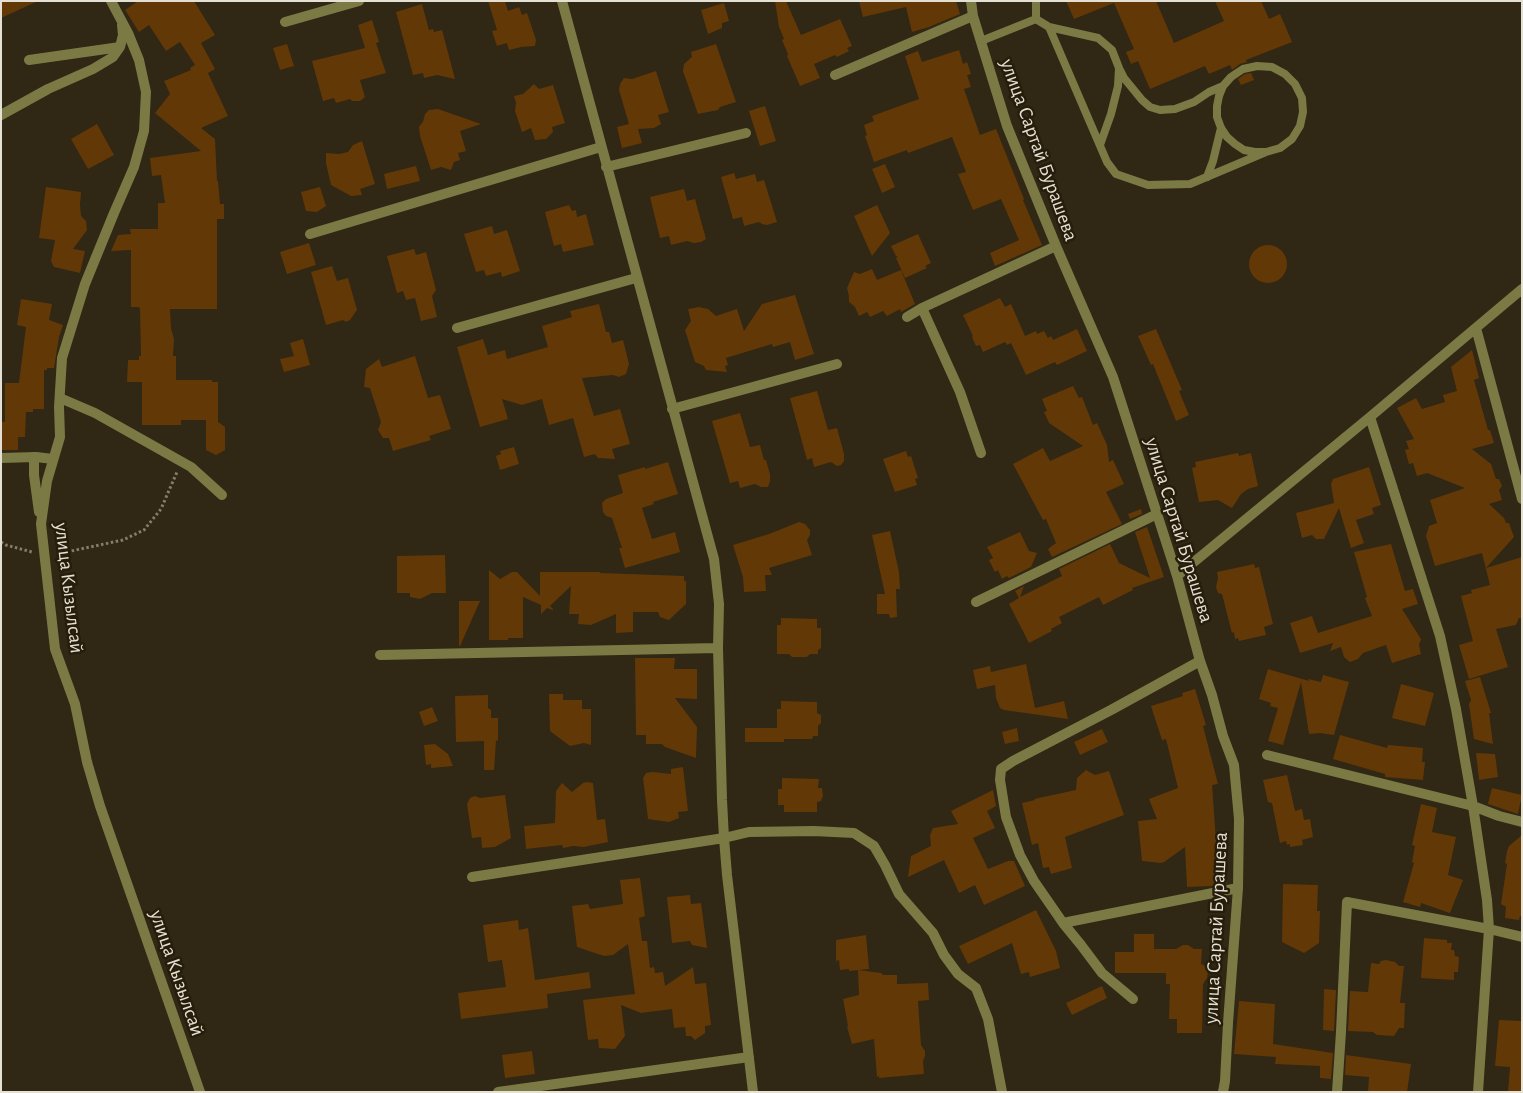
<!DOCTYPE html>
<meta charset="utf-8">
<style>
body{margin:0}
#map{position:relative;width:1523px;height:1093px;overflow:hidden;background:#302714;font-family:"Alegreya Sans",sans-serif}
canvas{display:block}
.frame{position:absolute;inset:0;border:2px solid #e5e0d4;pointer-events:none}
</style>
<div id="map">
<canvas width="1523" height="1093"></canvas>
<div class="frame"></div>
</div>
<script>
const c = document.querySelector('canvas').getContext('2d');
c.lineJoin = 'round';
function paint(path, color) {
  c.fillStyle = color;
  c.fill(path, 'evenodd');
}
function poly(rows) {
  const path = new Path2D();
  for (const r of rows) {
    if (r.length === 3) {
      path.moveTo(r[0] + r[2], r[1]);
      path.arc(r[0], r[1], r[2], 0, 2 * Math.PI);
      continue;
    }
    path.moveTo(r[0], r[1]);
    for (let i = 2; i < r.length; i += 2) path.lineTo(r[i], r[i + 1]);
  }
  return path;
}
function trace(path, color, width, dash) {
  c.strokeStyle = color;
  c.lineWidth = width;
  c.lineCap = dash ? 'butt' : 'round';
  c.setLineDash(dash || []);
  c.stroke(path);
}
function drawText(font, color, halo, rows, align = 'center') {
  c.font = font + ' "Alegreya Sans",sans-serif';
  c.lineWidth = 5;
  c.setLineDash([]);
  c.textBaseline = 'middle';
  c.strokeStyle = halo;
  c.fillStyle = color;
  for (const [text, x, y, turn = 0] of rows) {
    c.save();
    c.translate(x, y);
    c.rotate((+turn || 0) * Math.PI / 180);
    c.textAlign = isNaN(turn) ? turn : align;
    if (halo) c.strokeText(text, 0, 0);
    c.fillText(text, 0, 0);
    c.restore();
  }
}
const building = poly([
 [1,1,38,1,1,18],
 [138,1,194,1,215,35,201,43,215,69,208,73,228,116,201,128,215,139,217,181,218,181,220,204,224,204,224,219,217,219,217,309,170,309,171,328,174,339,173,356,176,356,176,380,212,380,212,382,218,382,218,422,225,427,225,450,216,455,206,450,206,420,181,420,181,425,142,425,142,382,127,382,128,360,139,360,139,356,141,356,140,309,139,307,131,307,131,250,111,251,118,235,131,234,130,229,158,229,158,203,165,203,161,175,152,176,150,158,201,151,155,113,170,94,164,81,191,70,190,68,195,65,180,42,166,51,149,25,139,32,125,10],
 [488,1,505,1,508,11,519,7,522,15,527,13,536,40,535,46,521,47,509,50,507,43,497,46,492,31,497,30],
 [775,1,786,1,801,35,840,19,852,46,847,48,849,51,837,57,835,55,814,64,820,78,800,86,787,56,788,54,782,40,784,39,779,27],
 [859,1,956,1,960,14,929,27,912,32,906,7,863,17],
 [1066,1,1156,1,1174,43,1224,21,1215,1,1261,1,1269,19,1280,14,1292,42,1246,60,1247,62,1240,64,1232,70,1230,65,1209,74,1205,66,1150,89,1138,61,1131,64,1126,52,1134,49,1114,3,1074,19],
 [724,3,729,21,722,23,722,28,708,34,701,10],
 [422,4,429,30,433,29,434,32,442,30,455,79,437,75,424,78,423,73,413,75,396,12],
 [372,20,379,42,376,43,386,73,360,80,365,97,360,101,352,101,350,99,336,103,334,98,323,101,312,61,365,48,358,25],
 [287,44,294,66,280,70,273,48],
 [716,44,736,102,720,107,718,110,698,114,683,71,684,64,692,57,691,52],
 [959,50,963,64,967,62,971,74,967,75,971,87,964,89,980,135,996,129,1024,199,1023,200,1042,245,995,266,990,253,1019,240,1001,199,973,210,958,174,966,172,952,137,908,153,907,150,874,162,865,136,867,135,864,125,874,121,872,116,919,99,905,56,918,51,922,62],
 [656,71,669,112,658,115,661,124,654,128,638,129,642,143,622,148,617,127,629,124,619,90,620,84,624,78,632,79],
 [1251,73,1254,80,1241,85,1238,79,1245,74],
 [534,84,539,89,553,85,565,123,552,127,553,132,546,139,535,140,531,128,522,132,515,111,516,103,514,96,523,94],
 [765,106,776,141,760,146,749,111],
 [438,109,481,124,460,131,466,151,458,153,460,160,454,162,451,170,441,167,431,170,420,136,419,127,421,124,423,122,425,114,429,110],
 [97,124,114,155,88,169,71,139],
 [362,141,375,184,360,189,362,195,351,196,331,185,326,163,326,153,339,154,348,152,353,145],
 [885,164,895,187,882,193,872,169],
 [416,166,420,181,387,189,384,174],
 [734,173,736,179,755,174,757,182,764,180,777,222,767,225,762,224,759,222,744,226,742,217,733,219,721,177],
 [46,187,81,192,80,205,81,216,86,221,87,230,73,249,85,251,80,273,54,267,51,261,55,240,39,238],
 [320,187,326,206,317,212,306,211,301,192],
 [684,189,687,201,695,199,706,239,701,242,694,243,687,241,671,245,669,236,660,238,650,197],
 [569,205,572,211,576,210,577,217,586,214,594,245,563,252,561,244,554,246,545,212],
 [877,205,890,233,872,256,854,216],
 [492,226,494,234,507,230,520,271,502,277,501,272,486,276,484,270,476,272,464,234],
 [918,234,931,263,925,266,927,268,905,278,896,258,898,257,896,256,891,246],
 [309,243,316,265,287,274,280,252],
 [1268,264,19],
 [414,249,416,255,426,252,436,290,432,296,437,317,421,321,415,298,406,300,403,291,397,293,387,256],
 [332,266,337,281,348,278,357,310,350,320,346,322,343,320,326,325,311,272],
 [872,269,877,280,901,270,915,304,901,312,900,309,887,316,883,311,870,317,867,312,859,316,855,307,849,302,849,296,847,288,854,272,860,274],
 [795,295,814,354,795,360,790,342,773,347,772,344,726,358,728,365,725,366,727,372,706,370,704,366,695,362,685,330,691,321,688,309,699,307,708,309,716,316,737,309,744,331,762,304],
 [1000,298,1005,307,1011,304,1025,336,1036,331,1037,334,1044,331,1048,338,1051,336,1053,340,1077,329,1087,351,1057,365,1055,362,1026,375,1011,343,1007,345,1005,342,983,352,980,345,976,346,972,337,973,336,963,315],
 [21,299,52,304,49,320,63,325,59,337,54,368,47,368,47,370,44,370,44,409,33,409,33,412,26,412,25,437,18,437,18,450,1,450,1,422,5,422,5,383,19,383,26,327,17,325],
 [599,304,606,332,609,332,612,343,623,340,629,364,626,374,619,377,613,375,582,378,594,416,620,409,630,444,612,449,615,459,598,458,595,454,584,457,573,418,549,425,542,399,522,405,502,399,508,419,480,427,457,347,483,339,488,355,505,350,507,359,548,347,542,326,572,317,570,311],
 [1156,329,1182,390,1179,391,1189,415,1176,421,1153,364,1151,365,1138,336],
 [303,339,310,365,284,372,280,359,294,356,290,343],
 [1472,350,1479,378,1474,380,1488,430,1490,430,1494,443,1472,449,1491,464,1496,479,1499,479,1502,486,1499,490,1502,500,1489,504,1504,518,1506,523,1509,523,1514,537,1486,568,1522,557,1522,618,1519,618,1516,625,1496,629,1508,667,1469,679,1459,645,1473,641,1461,596,1472,593,1471,590,1490,585,1482,553,1435,566,1426,536,1429,526,1437,523,1430,500,1465,488,1427,473,1417,476,1413,463,1409,464,1405,450,1409,449,1406,441,1414,439,1397,408,1416,398,1422,409,1445,402,1443,395,1457,391,1451,367],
 [415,356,428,398,440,395,451,429,429,436,431,440,393,451,389,438,383,438,378,430,381,422,370,388,364,387,366,369,379,359,382,367],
 [1073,386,1079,398,1082,397,1093,425,1097,423,1107,445,1109,462,1113,460,1124,484,1106,492,1122,524,1052,557,1048,549,1056,543,1046,519,1043,520,1013,464,1043,448,1050,461,1083,446,1049,423,1044,412,1047,411,1042,399],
 [817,391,828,430,837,428,844,454,844,461,841,465,837,466,831,462,814,467,812,458,807,460,790,398],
 [740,413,750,447,760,445,764,460,766,460,770,474,770,481,768,487,761,487,755,484,740,488,738,481,730,483,712,421],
 [514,447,519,464,500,470,496,456,501,454,500,451],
 [906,451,908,457,911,456,918,478,915,479,917,485,895,492,883,459],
 [1238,453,1239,456,1251,453,1258,486,1248,489,1241,494,1232,508,1218,500,1199,502,1192,468,1196,467,1195,462],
 [668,462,678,494,653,502,654,504,642,508,652,539,675,532,680,552,625,568,619,548,622,548,612,518,606,516,603,512,602,503,606,499,623,493,618,475,645,467,645,469],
 [1369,467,1381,505,1372,508,1374,514,1356,520,1364,543,1351,548,1339,508,1324,539,1316,539,1312,535,1302,538,1296,513,1334,503,1331,484,1333,479],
 [1141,509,1142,514,1130,519,1128,514],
 [799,522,805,524,810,530,810,535,807,540,812,555,769,568,772,575,765,575,766,591,744,592,743,577,733,545,769,534],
 [1147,527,1164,577,1132,588,1133,590,1103,605,1099,597,1059,617,1062,623,1051,629,1052,631,1029,643,1009,604,1019,598,1015,591,1024,586,1020,597,1062,576,1059,569,1110,544,1119,563,1150,578,1135,532],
 [890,531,899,572,900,589,896,589,897,617,890,618,889,614,877,614,877,594,885,594,872,535],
 [1020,532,1029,551,1037,553,1031,567,1009,578,1007,576,1002,579,998,570,995,572,989,560,993,558,987,547],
 [1391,544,1405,591,1413,589,1418,604,1402,609,1421,639,1419,645,1421,654,1392,663,1386,645,1363,653,1358,659,1350,662,1344,657,1341,647,1330,651,1333,643,1300,653,1290,623,1312,616,1318,633,1372,616,1365,598,1367,597,1354,552],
 [445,555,446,593,432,593,420,599,410,597,410,593,397,593,397,556],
 [1254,564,1255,568,1259,567,1273,624,1264,627,1266,635,1239,641,1238,638,1235,639,1234,632,1232,633,1222,594,1218,593,1216,587,1218,578,1217,572],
 [489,570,500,579,512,572,517,572,540,596,540,572,600,572,600,573,684,576,684,581,686,581,686,604,669,620,660,617,658,612,633,612,633,632,616,633,616,614,591,625,578,624,579,614,569,614,571,586,550,606,553,609,553,610,547,608,541,614,541,605,523,597,523,638,508,638,508,640,489,640],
 [459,601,480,601,460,646,459,646],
 [781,618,817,619,817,628,821,628,821,648,818,650,818,654,810,654,807,657,792,657,789,654,777,654,777,625,781,625],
 [635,658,675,658,674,669,697,669,697,699,675,698,697,727,696,758,665,747,662,744,646,744,646,735,636,735],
 [1026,664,1035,708,1064,701,1068,719,1004,710,1000,708,996,698,995,685,977,689,973,670,990,666,991,672],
 [1268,669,1309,681,1308,679,1321,682,1323,675,1349,682,1334,735,1320,733,1309,734,1301,682,1283,745,1268,741,1278,708,1270,706,1271,703,1259,699],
 [1480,677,1491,713,1489,713,1493,744,1474,739,1469,704,1471,700,1465,681],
 [1401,684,1434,693,1425,726,1392,718],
 [1195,689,1206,725,1203,726,1218,784,1212,785,1217,855,1225,855,1227,883,1213,886,1187,887,1185,847,1164,862,1161,863,1142,861,1138,821,1157,819,1149,799,1178,788,1166,739,1162,740,1151,706,1183,696,1182,693],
 [549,694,563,694,563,700,582,700,582,709,591,709,591,745,584,743,570,746,550,731],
 [488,695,488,708,491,710,491,718,498,718,498,740,496,741,494,770,484,770,484,741,456,742,455,696],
 [781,701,817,702,817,713,821,715,821,723,818,726,818,736,813,736,812,739,784,739,784,742,745,742,745,728,777,728,777,709,781,709],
 [432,707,438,721,424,726,419,712],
 [1017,728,1019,741,1005,744,1002,732],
 [1102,729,1108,742,1080,755,1074,742],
 [1340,735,1387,748,1388,745,1423,748,1422,762,1425,762,1423,780,1385,777,1385,774,1333,759],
 [435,744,448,754,453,766,431,768,431,764,426,765,424,745],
 [1476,753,1495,754,1498,777,1479,780],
 [683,767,688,811,678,812,679,818,669,822,648,819,643,778,646,773,653,772,671,774,671,769],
 [1086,770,1095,775,1109,771,1124,815,1065,837,1072,868,1051,874,1049,867,1043,868,1038,843,1032,845,1022,803,1035,800,1034,799,1076,790,1077,778],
 [1287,775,1295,811,1302,809,1304,820,1310,819,1313,837,1302,840,1303,845,1290,847,1290,844,1287,845,1286,841,1280,843,1272,803,1268,802,1263,780],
 [782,778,819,779,818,788,822,788,823,796,821,801,817,802,817,812,784,812,784,805,778,805,778,789,782,789],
 [587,782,593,783,597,820,605,819,608,842,584,847,573,846,563,848,562,845,526,849,524,826,555,823,556,791,562,783,572,792,583,783],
 [1492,788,1522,795,1518,814,1488,804],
 [993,790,996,806,987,811,995,828,973,838,988,869,1008,861,1014,861,1025,886,984,905,975,885,959,893,944,860,908,877,911,856,931,846,930,835,933,828,958,824,951,811],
 [505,795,511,838,495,847,482,848,481,837,472,838,467,804,470,798,475,796,480,798],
 [1421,804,1437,808,1432,832,1456,837,1448,875,1463,880,1450,913,1421,903,1420,907,1403,902,1414,863,1412,862,1415,846,1412,845],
 [1522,835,1522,916,1520,916,1519,920,1505,918,1506,907,1501,904,1507,864,1505,863,1507,851,1509,846],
 [640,878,645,916,639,918,642,941,647,941,650,968,654,967,655,973,663,972,665,986,693,967,695,984,706,983,711,1025,705,1026,705,1033,695,1040,691,1036,686,1036,685,1027,674,1028,672,1009,641,1013,621,1005,625,1036,615,1049,599,1048,598,1039,588,1040,583,1000,635,994,628,944,613,955,604,956,577,947,572,906,588,904,590,909,623,904,620,880],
 [1283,884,1318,885,1317,911,1320,911,1319,943,1304,953,1282,942],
 [690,895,691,904,701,903,707,948,692,945,690,941,672,943,667,897],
 [1036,910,1056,951,1060,968,1030,977,1029,972,1021,974,1012,943,968,964,959,946],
 [518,920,519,930,528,928,535,980,589,972,591,988,547,994,548,1008,461,1019,458,993,506,987,502,960,488,962,483,925],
 [1134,934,1154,934,1154,949,1176,949,1183,945,1188,945,1194,949,1202,949,1201,964,1206,966,1208,971,1207,978,1203,984,1202,1033,1177,1033,1177,1019,1169,1019,1170,984,1166,984,1166,973,1115,973,1115,952,1134,952],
 [866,935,869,969,849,971,849,969,840,970,839,960,836,961,836,940],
 [1424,938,1447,940,1447,943,1452,943,1451,950,1454,950,1455,956,1459,957,1458,972,1454,972,1454,980,1421,978],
 [1386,960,1395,962,1399,966,1404,966,1400,1003,1405,1003,1404,1028,1399,1028,1394,1036,1377,1035,1373,1032,1348,1031,1350,991,1368,992,1371,963,1379,964,1381,961],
 [858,970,881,973,883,975,897,975,897,984,928,983,929,1000,918,1001,921,1045,925,1051,925,1056,923,1061,924,1074,879,1078,879,1076,877,1077,874,1039,852,1044,847,1027,848,1026,843,999,859,995],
 [1102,986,1107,998,1072,1015,1066,1003],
 [1324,989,1336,990,1334,1031,1323,1030],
 [1239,1001,1275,1004,1273,1044,1333,1053,1331,1079,1320,1078,1320,1066,1275,1064,1276,1057,1234,1054],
 [1499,1020,1522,1021,1522,1092,1508,1092,1510,1067,1495,1066],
 [532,1051,535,1074,505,1078,502,1055],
 [1346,1055,1411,1064,1407,1092,1368,1092,1369,1077,1345,1075]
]);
const path = poly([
 [1,542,6,545,32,552],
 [57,554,123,540,144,530,161,509,177,472]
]);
const service = poly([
 [1036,1,1036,19],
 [1049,27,1098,38,1112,50,1119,68,1118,86,1111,114,1100,145],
 [981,41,1036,19,1049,27,1107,162,1116,174,1148,185,1190,184,1266,152,1280,148,1292,139,1300,126,1303,112,1302,98,1295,84,1285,74,1272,67,1257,66,1243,69,1231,77,1223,86,1219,96,1217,106,1217,117,1221,128,1227,137,1235,144,1244,150,1255,152,1266,152],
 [1120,70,1124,78,1142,100,1150,107,1160,110,1175,109,1194,102,1209,92,1223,86],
 [1207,177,1213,161,1221,128]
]);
const minor = poly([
 [111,1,128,33,139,60,146,92,144,131,134,167,114,213,85,284,62,358,59,407,60,437,47,481,41,524,55,649,75,704,87,762,100,806,200,1092],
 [562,1,714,559,719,604,718,648,722,800,724,838,727,875,753,1092],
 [971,1,973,16,1007,126,1056,246,1113,377,1177,576,1200,661,1212,695,1223,736,1234,765,1239,819,1238,888,1228,1023,1225,1081,1223,1092],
 [285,22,359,1],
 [29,60,120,47],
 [835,75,973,16],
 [1,115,48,89,93,69,113,57,120,47,123,35,122,25],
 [606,167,746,133],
 [310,234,601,147],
 [922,308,960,392,981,453],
 [907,317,922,308,1056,246],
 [457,328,636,278],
 [1476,328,1522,499],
 [60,398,95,413,191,467,222,495],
 [672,409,837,364],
 [1370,417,1440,636,1456,709,1473,806,1487,900,1489,929,1478,1092],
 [34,457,34,475,39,512],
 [1,458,36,457,53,459],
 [1177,576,1370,417,1522,289],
 [976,602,1157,514],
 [380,655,718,648],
 [1267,755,1473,806,1499,816,1522,822],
 [472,877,724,838,749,832,814,831,854,833,874,846,885,865,899,894,933,933,944,955,958,974,976,988,988,1019,1002,1092],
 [1063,923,1238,888],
 [1133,999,1102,973,1081,945,1063,923,1034,881,1020,855,1006,817,1000,780,1001,769,1013,761,1111,710,1200,661],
 [498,1092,749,1057],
 [1337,1092,1341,1032,1347,902,1489,929,1522,937]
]);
const streetNames = [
 ["улица Сартай Бурашева",1039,150,70],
 ["улица Сартай Бурашева",1179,530,73],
 ["улица Кызылсай",69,588,83],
 ["улица Сартай Бурашева",1216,928,-87],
 ["улица Кызылсай",177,973,71]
];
paint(building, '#623807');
trace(path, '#847d6d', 3, [2.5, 2.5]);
trace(service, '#7b7a45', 8);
trace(minor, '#7b7a45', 10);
drawText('20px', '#e5e0d4', '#261d0a', streetNames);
</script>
